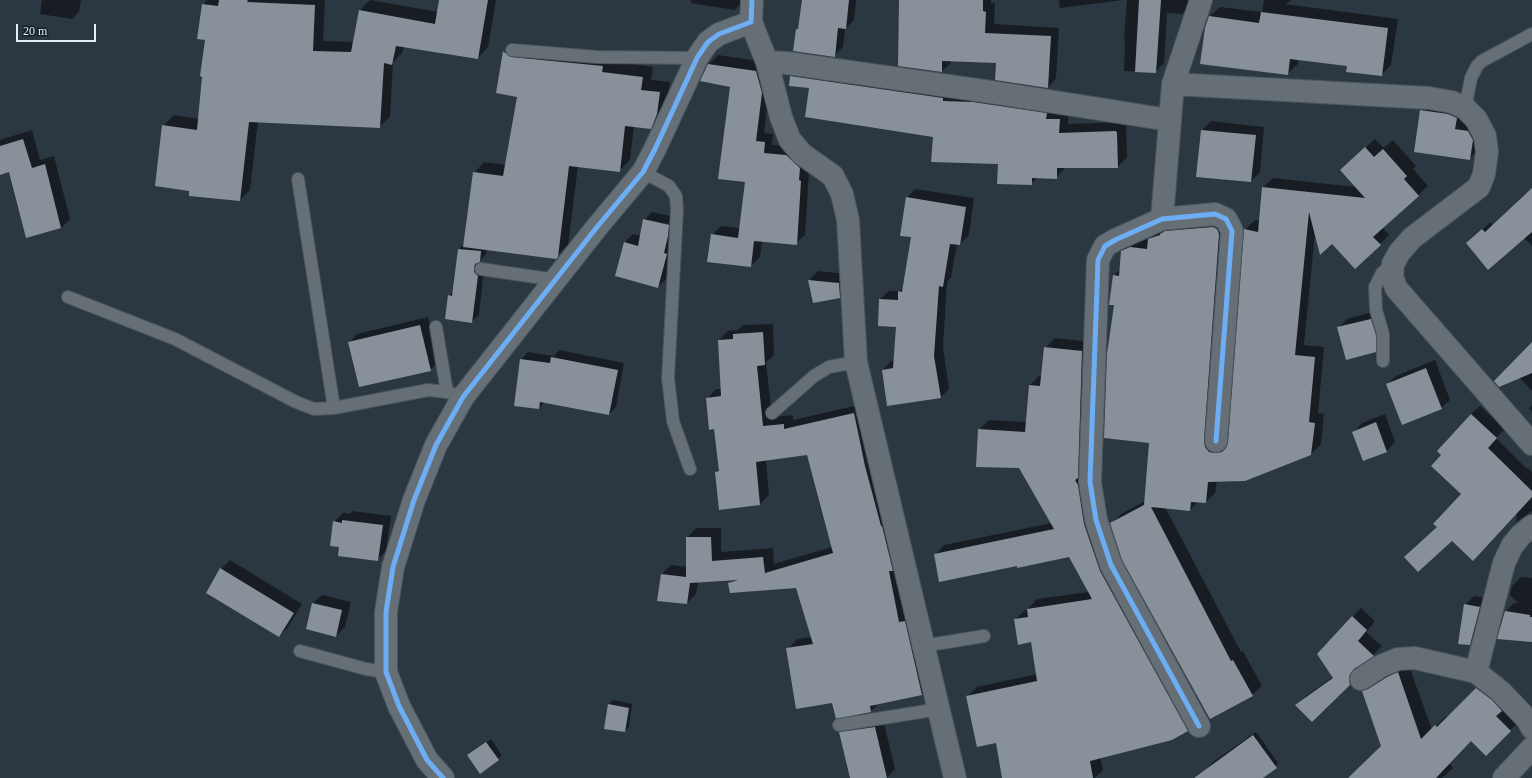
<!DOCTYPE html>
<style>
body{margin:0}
#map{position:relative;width:1532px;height:778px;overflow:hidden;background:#2b3841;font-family:"Times New Roman",serif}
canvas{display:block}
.scale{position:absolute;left:16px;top:24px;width:80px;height:18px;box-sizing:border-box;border:2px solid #e0eef7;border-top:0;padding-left:5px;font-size:12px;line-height:14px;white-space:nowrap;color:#e0eef7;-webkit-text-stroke:3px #162027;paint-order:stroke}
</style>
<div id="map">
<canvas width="1532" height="778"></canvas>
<div class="scale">20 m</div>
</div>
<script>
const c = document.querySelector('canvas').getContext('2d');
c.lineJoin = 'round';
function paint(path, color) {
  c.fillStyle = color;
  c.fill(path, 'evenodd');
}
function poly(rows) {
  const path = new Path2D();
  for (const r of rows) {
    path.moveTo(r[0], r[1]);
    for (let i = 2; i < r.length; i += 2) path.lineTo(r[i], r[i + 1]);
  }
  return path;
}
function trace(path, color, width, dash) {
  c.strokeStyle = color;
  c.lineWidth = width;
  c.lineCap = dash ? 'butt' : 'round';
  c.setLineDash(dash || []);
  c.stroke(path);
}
const shadow = poly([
 [42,0,81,0,79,12,72,19,40,14],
 [207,0,325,0,323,41,354,42,360,10,370,0,438,12,440,0,496,0,488,47,478,58,404,46,402,53,393,62,390,117,379,127,258,121,250,190,240,200,190,190,163,126,174,115,199,119,206,39,203,5],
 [691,0,744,0,735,10,691,3],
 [803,0,856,0,854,20,845,29,843,47,834,56,797,29,800,26],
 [900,0,991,0,991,3,995,3,994,24,1059,28,1056,78,1048,87,997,62,951,60,951,63,942,71,899,65],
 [1059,0,1123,0,1060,8],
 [1127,0,1191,0,1191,5,1182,14,1167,13,1164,63,1155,72,1124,71,1125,39,1124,38],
 [1264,0,1292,0,1285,4,1398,19,1391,65,1381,75,1348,65,1298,59,1298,64,1288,73,1210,16,1220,7,1262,12],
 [514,42,522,47,653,67,651,80,670,82,667,103,661,117,650,128,634,126,630,160,619,171,578,166,568,245,555,258,487,249,486,254,480,261,481,265,484,269,479,315,472,321,449,296,454,291,459,249,464,244,474,173,484,162,506,165,518,96,504,52],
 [718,55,765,62,770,83,764,133,773,134,772,145,795,146,808,159,807,172,809,172,805,235,796,243,762,240,760,257,751,266,712,235,721,226,740,228,746,182,731,86,709,64],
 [801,67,1069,110,1068,124,1126,122,1127,157,1118,167,1066,167,1056,178,1038,177,1031,184,999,163,810,87,791,77],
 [1429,102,1477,123,1479,150,1470,158,1420,110],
 [1211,121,1264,127,1260,172,1251,181,1202,130],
 [32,130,40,160,54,156,70,219,61,228,10,171,0,174,0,140],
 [1375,139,1384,148,1393,140,1416,166,1413,169,1428,186,1383,228,1389,235,1380,244,1332,243,1315,233,1304,345,1324,347,1318,413,1324,414,1321,444,1311,454,1217,481,1215,493,1206,502,1198,502,1190,510,1165,507,1241,652,1243,651,1262,686,1252,695,1111,524,1121,514,1145,501,1150,442,1115,305,1114,276,1120,269,1122,251,1132,242,1140,238,1150,239,1159,229,1223,218,1225,444,1229,444,1245,230,1255,220,1260,221,1263,187,1273,178,1356,187,1351,161],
 [915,189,974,198,969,235,960,244,957,244,951,277,947,282,943,347,949,389,941,397,883,370,891,361,895,361,897,326,880,299,889,291,900,291,904,287,912,236,907,198],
 [1532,189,1532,246,1524,238,1467,243,1491,222,1493,225],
 [652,212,676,217,675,246,666,279,658,287,616,276,625,242,633,234,641,236,644,220],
 [649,220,674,225,673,227,649,222],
 [818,271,847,274,848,288,839,297,813,302,809,280],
 [1379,310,1384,343,1375,352,1339,327,1347,319],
 [428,317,438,362,430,370,349,343,357,334],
 [773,324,774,355,766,362,772,417,793,415,793,420,863,404,931,685,922,694,879,703,871,711,833,702,788,649,797,639,812,637,797,587,729,584,733,580,698,581,696,594,687,603,662,574,671,565,687,567,687,538,696,528,721,528,721,552,773,548,774,564,832,547,807,454,766,459,769,495,760,504,716,472,720,469,715,428,707,399,716,389,721,389,719,340,728,331,738,330,743,325],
 [1055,338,1091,342,1093,514,1197,721,1187,731,1100,757,1103,770,1095,778,1003,778,996,742,967,697,977,687,1037,674,1032,641,1015,620,1025,610,1027,610,1037,599,1089,592,1069,555,1018,565,935,555,944,545,1052,523,1020,467,979,430,989,420,1026,422,1029,386,1039,376,1042,376,1045,348],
 [1532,343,1532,391,1519,377],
 [559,350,624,363,616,407,609,414,545,402,539,408,521,360,528,352,554,356],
 [1435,360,1450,400,1441,408,1387,385,1396,376],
 [1532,405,1532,412,1529,408],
 [1480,406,1505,429,1496,438,1527,469,1528,468,1532,472,1532,511,1516,522,1517,513,1438,527,1462,494,1443,455,1471,414],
 [1385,414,1395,442,1387,451,1354,432,1362,423],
 [352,511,391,516,386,551,377,560,340,546,334,522,343,513,350,514],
 [230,560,302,604,288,627,279,636,221,569],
 [1521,577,1532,578,1532,641,1506,611,1514,603,1518,603,1510,595,1512,586],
 [322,595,351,602,345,627,336,636,313,603],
 [1474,596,1488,598,1478,636,1470,644,1465,605],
 [1361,608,1375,621,1366,632,1382,646,1373,655,1358,665,1357,670,1359,675,1350,684,1297,705,1306,696,1333,677,1352,617],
 [1408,663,1432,730,1446,716,1448,718,1487,679,1520,720,1486,755,1471,740,1449,763,1453,768,1442,778,1349,778,1383,746,1363,692,1373,682],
 [613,700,632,704,629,727,625,731,608,705],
 [883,719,895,769,887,778,851,778,840,733,849,724],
 [1256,732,1278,763,1270,772,1262,778,1209,778,1205,771,1213,762],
 [491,739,502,755,498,759,468,755]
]);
const building = poly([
 [219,0,248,0,247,2,315,5,313,51,351,52,359,10,435,24,439,0,488,0,478,59,396,46,392,65,384,63,380,128,249,122,240,201,189,196,189,191,155,186,162,125,197,130,202,77,200,76,205,40,197,39,202,4,218,6],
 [802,0,849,0,846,29,838,28,835,57,793,51,796,29,798,29],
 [899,0,983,0,983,11,986,12,985,33,1051,36,1048,88,995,80,996,63,942,61,942,72,898,66],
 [1139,0,1161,0,1156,73,1135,72],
 [1261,12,1388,28,1382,76,1346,72,1347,66,1290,59,1288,75,1200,64,1205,28,1209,16,1259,23],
 [503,51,511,57,603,66,602,72,643,77,641,90,660,92,657,114,651,129,625,126,620,172,569,166,558,257,556,259,463,247,473,172,503,176,517,97,496,93],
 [708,64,756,71,762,93,756,141,765,142,764,153,786,155,800,168,799,180,801,181,797,245,754,241,751,267,707,262,711,234,738,238,745,182,718,179,730,87,700,81],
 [790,76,943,98,943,101,973,102,1047,113,1046,119,1060,119,1059,133,1116,131,1117,133,1118,168,1057,168,1057,179,1032,178,1032,185,997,184,998,164,931,162,933,137,805,117,809,88,789,86],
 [1420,110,1448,114,1457,118,1455,129,1468,131,1473,140,1470,160,1414,152],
 [1201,130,1256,135,1251,182,1196,177],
 [23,139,32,168,45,164,61,228,26,238,9,172,0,175,0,146],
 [1365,147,1374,157,1383,149,1407,176,1404,179,1419,196,1373,237,1381,245,1355,269,1332,244,1320,255,1309,212,1295,355,1315,357,1309,422,1315,423,1311,455,1245,481,1208,482,1206,503,1191,502,1190,511,1151,507,1231,661,1233,660,1253,696,1210,719,1122,560,1110,523,1144,505,1149,443,1104,438,1107,354,1114,305,1109,305,1113,275,1119,276,1121,251,1130,247,1147,249,1148,239,1160,235,1160,234,1165,231,1213,227,1217,229,1219,234,1204,440,1205,447,1209,452,1215,453,1222,452,1226,448,1228,442,1244,229,1258,232,1262,187,1365,198,1340,170],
 [1532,188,1532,232,1488,270,1466,243,1482,229,1485,232],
 [906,197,966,207,960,245,950,244,943,287,939,286,934,356,941,398,887,406,882,370,893,368,896,327,878,326,879,299,898,300,898,291,902,292,911,237,900,236],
 [643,219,669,225,668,236,664,253,667,254,658,288,615,276,624,242,638,246],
 [458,249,481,251,480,262,475,264,474,268,474,272,478,276,472,323,445,319,448,295,452,296],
 [808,280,839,283,840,298,813,303],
 [1371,319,1376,335,1376,352,1346,360,1337,327],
 [420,325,431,371,359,387,348,342],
 [763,332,765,365,757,366,763,426,784,424,784,429,854,413,865,466,881,526,882,526,893,571,889,571,899,622,905,621,922,695,870,706,871,712,836,719,832,703,796,709,786,648,813,644,796,588,730,593,728,583,738,580,690,583,687,604,657,601,661,574,686,577,686,537,711,537,712,561,763,557,765,573,833,553,807,455,756,462,760,505,719,510,715,472,719,471,714,429,709,430,706,398,721,396,718,340,733,339,733,334],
 [1532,342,1532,373,1499,387,1494,381],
 [1044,347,1082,351,1078,478,1075,480,1078,485,1084,524,1100,571,1188,731,1172,740,1090,761,1093,778,1002,778,996,743,977,747,966,696,1037,681,1031,642,1018,645,1014,619,1028,617,1027,609,1092,599,1069,557,1017,568,1017,566,939,582,934,554,1054,529,1019,468,976,467,978,429,1025,432,1029,385,1040,386],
 [551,357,618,370,609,415,540,402,539,409,514,406,520,359,550,363],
 [1426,368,1442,409,1402,425,1386,384],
 [1471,414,1497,438,1488,448,1532,491,1532,497,1473,561,1452,541,1418,572,1404,557,1437,527,1433,524,1461,494,1431,466,1441,455,1437,451],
 [1376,422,1387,452,1363,461,1352,432],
 [342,520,383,525,378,561,338,556,339,547,330,546,333,521,342,523],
 [220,568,294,613,279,637,206,593],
 [312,603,342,610,336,637,306,629],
 [1464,604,1480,607,1470,645,1458,644],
 [1505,611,1530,615,1530,617,1532,617,1532,642,1497,639],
 [1352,616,1367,630,1358,641,1374,656,1354,669,1350,674,1349,679,1350,685,1312,722,1295,705,1333,678,1317,654],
 [1398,672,1421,739,1435,725,1437,727,1476,688,1492,700,1502,711,1496,716,1511,731,1486,756,1471,741,1436,778,1348,778,1381,746,1362,691,1368,689,1387,677],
 [608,704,629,708,625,732,604,729],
 [875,727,887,778,850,778,839,732],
 [1253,735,1277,768,1263,778,1194,778],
 [486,742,499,760,480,774,467,755]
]);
const service = poly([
 [512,50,597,57,697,58],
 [1465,108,1471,78,1477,66,1482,61,1532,34],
 [643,172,669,186,676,196,677,210,668,378,673,421,690,469],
 [298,179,334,408],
 [481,269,556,280],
 [68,297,175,339,296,402,314,409,334,408,428,390,447,392,463,397],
 [436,327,447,392],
 [1383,361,1383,334,1376,310,1375,287,1382,273,1393,264],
 [772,413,814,376,829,367,856,362],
 [923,646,984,636],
 [300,651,366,669,386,672],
 [839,725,939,709]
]);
const minor = poly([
 [751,22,767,62,781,117,790,140,802,154,833,176,842,194,848,220,856,362,955,778],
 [767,62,787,63,991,92,1169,120],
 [1173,84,1429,98,1452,102,1465,108,1476,119,1485,136,1487,152,1484,174,1479,187,1412,238,1399,253,1393,264,1392,276,1396,288,1532,444],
 [1162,219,1173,84,1201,0],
 [1476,672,1504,563,1512,546,1521,535,1532,526],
 [1361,679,1381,666,1398,659,1415,658,1476,672,1500,691,1527,719,1532,728],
 [1199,726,1111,565,1096,520,1090,482,1098,260,1105,246,1115,240,1162,219,1215,214,1226,219,1232,231,1216,441],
 [443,778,427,760,399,706,386,672,386,612,393,567,414,500,436,445,463,397,597,227,643,172,655,149,697,58,708,42,719,34,751,22,752,0],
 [1504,778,1532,748]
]);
const cycleway = poly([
 [1199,726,1111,565,1096,520,1090,482,1098,260,1105,246,1115,240,1162,219,1215,214,1226,219,1232,231,1216,441],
 [443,778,427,760,399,706,386,672,386,612,393,567,414,500,436,445,463,397,597,227,643,172,655,149,697,58,708,42,719,34,751,22,752,0]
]);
paint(shadow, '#0007');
paint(building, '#88919a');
trace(service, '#49555c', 14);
trace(minor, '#49555c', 24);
trace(service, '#656f75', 12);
trace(minor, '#656f75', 22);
trace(cycleway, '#6dadf4', 5);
</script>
